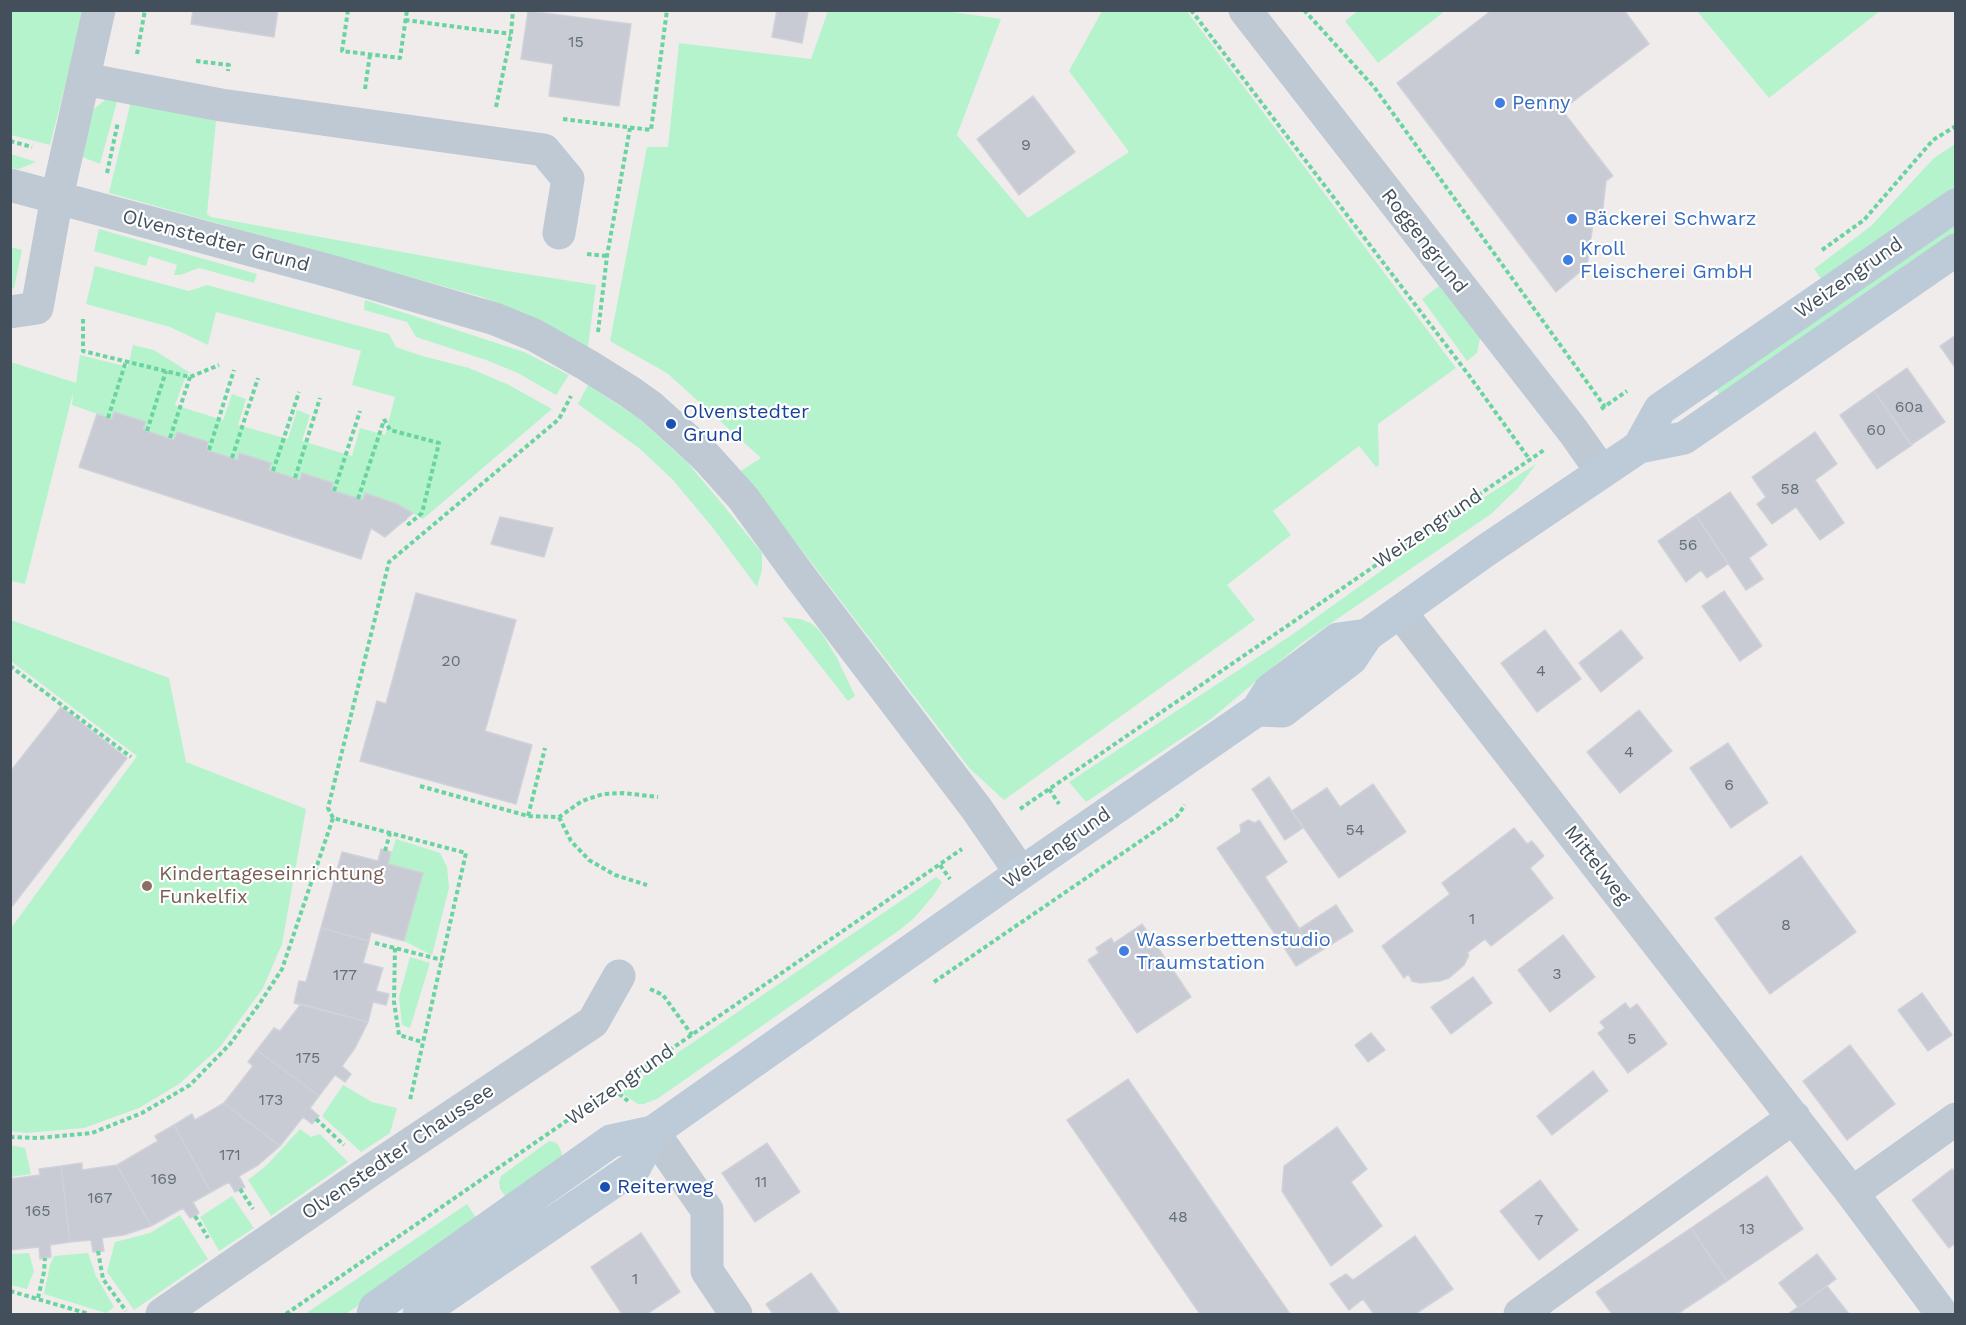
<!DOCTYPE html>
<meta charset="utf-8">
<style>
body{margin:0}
#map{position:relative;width:1966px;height:1325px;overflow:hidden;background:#f0ecec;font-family:"Work Sans",sans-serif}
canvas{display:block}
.frame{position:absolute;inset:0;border:12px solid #43505c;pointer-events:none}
</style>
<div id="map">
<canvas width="1966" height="1325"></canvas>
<div class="frame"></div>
</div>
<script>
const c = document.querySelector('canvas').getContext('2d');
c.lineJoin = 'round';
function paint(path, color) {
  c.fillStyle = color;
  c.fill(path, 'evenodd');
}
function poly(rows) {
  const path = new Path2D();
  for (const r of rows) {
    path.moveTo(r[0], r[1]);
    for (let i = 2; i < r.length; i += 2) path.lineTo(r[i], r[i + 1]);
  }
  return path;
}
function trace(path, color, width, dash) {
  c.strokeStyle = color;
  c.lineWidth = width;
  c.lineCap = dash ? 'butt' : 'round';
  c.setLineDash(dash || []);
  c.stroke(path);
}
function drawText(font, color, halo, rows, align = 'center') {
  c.font = font + ' "Work Sans",sans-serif';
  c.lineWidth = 4.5;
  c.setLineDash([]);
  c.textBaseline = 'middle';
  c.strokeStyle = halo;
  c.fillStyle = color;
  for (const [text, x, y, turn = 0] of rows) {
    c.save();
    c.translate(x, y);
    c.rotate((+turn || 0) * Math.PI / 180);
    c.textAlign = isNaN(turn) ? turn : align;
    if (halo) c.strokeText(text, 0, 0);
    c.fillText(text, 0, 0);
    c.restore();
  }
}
const green = poly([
 [939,10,1001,19,957,135,1028,218,1129,152,1069,71,1102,11,1186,10,1456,368,1378,424,1379,465,1376,467,1359,446,1273,511,1291,535,1227,585,1255,620,1004,800,970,769,741,471,761,458,667,373,610,341,647,147,668,147,679,43,811,59,828,11],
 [1359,10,1445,10,1445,11,1378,63,1345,21],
 [10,11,84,11,50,145,11,135],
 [1697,11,1880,11,1769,98],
 [119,94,100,164,80,156,94,109,111,95],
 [131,101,216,121,207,214,211,217,501,270,596,285,588,347,534,318,482,297,109,193],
 [1955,144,1955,191,1824,283,1814,269,1871,226,1934,158],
 [11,154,36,162,19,169,11,168],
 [1955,216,1955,238,1723,400,1713,385],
 [99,229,257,274,254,283,199,268,180,275,174,275,177,265,149,256,146,266,94,251],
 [11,247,22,250,14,288,11,290],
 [95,266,189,291,207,285,389,334,396,347,422,356,469,368,509,385,552,409,423,519,397,504,365,494,363,500,331,490,333,483,303,473,300,480,269,470,239,454,238,460,206,450,208,442,177,433,174,440,143,429,146,422,114,412,112,419,72,405,73,393,25,584,11,581,11,362,76,383,80,355,128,367,133,345,154,350,192,374,187,373,175,405,223,420,232,394,246,399,238,425,288,439,297,410,310,415,302,441,352,456,360,428,385,435,395,397,352,385,361,351,216,312,208,345,170,327,86,304],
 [1439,286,1480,338,1477,353,1467,361,1422,299],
 [365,300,524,352,569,375,556,395,518,373,486,360,416,337,407,322,364,310],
 [588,385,637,417,686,461,719,500,762,553,762,570,757,587,713,528,673,480,639,448,578,404],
 [1536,464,1518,488,1491,514,1302,643,1211,719,1086,802,1069,782,1293,634,1480,500],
 [782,617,800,619,811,623,821,632,837,658,855,696,848,701],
 [11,620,169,678,186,762,306,809,282,944,263,988,220,1047,179,1084,139,1108,84,1128,26,1133,11,1131,11,928,137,756,11,661],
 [396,839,440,853,447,867,449,888,432,955,404,941,422,874,388,864],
 [936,877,942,882,933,896,914,918,901,929,657,1099,644,1104,638,1104,620,1092],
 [410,957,430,963,410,1028,402,1025,399,997],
 [343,1085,372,1102,397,1108,390,1133,361,1152,322,1116],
 [300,1129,311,1137,320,1134,348,1162,271,1216,248,1180,267,1165],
 [549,1141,555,1142,559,1146,565,1162,509,1201,500,1189,499,1182,501,1176],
 [10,1145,25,1148,31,1174,11,1177],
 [232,1196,254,1228,219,1251,200,1217],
 [467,1204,479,1222,346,1314,305,1314],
 [180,1215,208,1259,134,1310,107,1272,115,1242,150,1233],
 [29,1253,34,1271,27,1289,11,1285,11,1254],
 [88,1253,96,1276,114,1307,106,1313,44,1294,50,1265,54,1256]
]);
const building = poly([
 [193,10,278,10,274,37,191,24,193,10],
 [777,10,808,12,802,43,772,37,777,10],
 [1492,10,1624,10,1649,44,1562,110,1613,176,1606,181,1602,217,1594,216,1587,266,1556,292,1397,83,1492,10],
 [528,11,631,24,619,106,549,96,553,64,521,59,528,11],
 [1033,96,1075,152,1019,195,977,139,1033,96],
 [1956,335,1956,369,1940,346,1956,335],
 [1907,368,1945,422,1911,445,1874,391,1907,368],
 [1874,391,1912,445,1877,469,1840,415,1874,391],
 [114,412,146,422,143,429,147,431,174,440,177,432,208,442,206,450,238,460,239,453,271,463,269,470,300,480,302,473,333,483,331,490,363,500,365,493,397,504,413,513,385,537,371,528,361,559,79,467,97,414,112,419,114,412],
 [1815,432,1837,464,1815,480,1844,523,1820,540,1796,507,1772,524,1757,504,1766,497,1752,477,1815,432],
 [1730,492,1767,545,1749,558,1763,579,1746,590,1696,515,1730,492],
 [1696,515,1728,564,1707,578,1701,570,1686,582,1658,541,1696,515],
 [500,517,553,528,544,557,491,544,500,517],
 [1724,591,1762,646,1740,661,1702,606,1724,591],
 [416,593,516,620,485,731,532,745,516,804,360,761,377,701,386,704,416,593],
 [1545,630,1581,679,1537,712,1501,663,1545,630],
 [1621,630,1643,658,1601,692,1579,663,1621,630],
 [61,707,127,758,10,909,10,772,61,707],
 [1639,710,1672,751,1620,793,1587,752,1639,710],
 [1728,743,1768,803,1731,828,1690,768,1728,743],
 [1269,777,1303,828,1285,840,1252,789,1269,777],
 [1373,784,1406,832,1339,878,1292,811,1327,788,1340,807,1373,784],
 [1248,820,1255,823,1259,820,1287,862,1265,877,1306,939,1287,952,1217,848,1241,832,1240,825,1248,820],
 [1514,828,1527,844,1532,841,1544,856,1530,868,1553,898,1491,946,1485,939,1467,953,1469,955,1464,965,1449,978,1440,981,1420,983,1411,981,1412,980,1408,974,1404,978,1382,946,1450,894,1442,883,1514,828],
 [381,849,391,852,388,864,423,873,404,941,371,932,369,941,321,928,342,852,378,861,381,849],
 [1801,856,1856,932,1770,994,1715,918,1801,856],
 [1336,905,1353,931,1296,966,1287,952,1306,939,1299,929,1336,905],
 [1142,924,1191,997,1137,1033,1088,960,1099,953,1096,948,1111,938,1114,943,1142,924],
 [321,928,369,941,363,963,383,968,376,991,389,994,386,1005,373,1002,368,1022,294,1003,299,981,306,982,321,928],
 [1563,935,1595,977,1550,1012,1518,970,1563,935],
 [1473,977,1492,1003,1451,1034,1431,1007,1473,977],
 [1922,993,1952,1035,1928,1051,1898,1010,1922,993],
 [1625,1003,1630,1009,1637,1004,1667,1044,1628,1073,1598,1033,1605,1028,1600,1022,1625,1003],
 [301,1004,368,1022,355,1048,342,1066,351,1074,345,1082,335,1075,319,1096,257,1050,274,1028,280,1031,301,1004],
 [1371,1033,1385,1050,1368,1062,1355,1045,1371,1033],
 [1850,1045,1895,1104,1847,1140,1803,1081,1850,1045],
 [257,1050,319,1096,310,1108,319,1116,312,1124,303,1117,280,1146,224,1103,253,1066,248,1062,257,1050],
 [1593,1071,1608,1091,1552,1135,1537,1116,1593,1071],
 [1128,1079,1290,1314,1200,1314,1067,1120,1128,1079],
 [224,1103,280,1146,258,1165,239,1176,245,1187,235,1192,229,1182,211,1192,174,1125,192,1114,195,1120,224,1103],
 [174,1125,211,1192,193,1202,199,1213,195,1216,190,1218,183,1208,151,1226,117,1165,158,1141,155,1136,174,1125],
 [1337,1127,1367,1169,1351,1182,1382,1226,1331,1266,1282,1191,1284,1166,1337,1127],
 [767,1143,800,1192,755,1222,722,1173,767,1143],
 [82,1163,82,1170,117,1165,151,1226,124,1235,102,1238,104,1251,93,1252,91,1240,70,1242,61,1166,82,1163],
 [61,1166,70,1242,50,1245,51,1257,40,1259,39,1247,10,1250,10,1179,40,1175,39,1169,61,1166],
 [1952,1169,1956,1173,1956,1243,1949,1248,1912,1200,1952,1169],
 [1767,1176,1803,1229,1727,1281,1691,1228,1767,1176],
 [1540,1180,1578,1230,1539,1260,1500,1211,1540,1180],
 [1691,1228,1727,1281,1677,1314,1612,1314,1596,1292,1691,1228],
 [641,1233,680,1292,647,1314,622,1314,591,1267,641,1233],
 [1415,1236,1453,1289,1415,1314,1374,1314,1363,1299,1349,1310,1330,1284,1346,1274,1353,1280,1415,1236],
 [1817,1254,1836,1279,1798,1307,1779,1283,1817,1254],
 [811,1273,840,1314,773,1314,766,1304,811,1273],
 [1827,1286,1849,1314,1788,1314,1798,1307,1827,1286]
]);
const path = poly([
 [348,10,342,51,400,58,407,10],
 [1191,10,1468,374,1530,460],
 [1304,10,1374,87,1605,407],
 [405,20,511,34],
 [137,54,145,10],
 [196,61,229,65,228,71],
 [365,89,370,54],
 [496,107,511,34,513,10],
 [563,119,651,130,667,10],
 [10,141,32,147],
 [107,173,118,122],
 [1822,250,1864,220,1933,140,1956,126],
 [587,254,607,256],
 [83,319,83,351,190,377,219,365],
 [598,332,607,256,630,128],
 [1601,409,1627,391],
 [108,418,126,361],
 [384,419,390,430,439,443,422,513,409,524,405,520],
 [147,431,166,371],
 [170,438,190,377],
 [209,450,234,370],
 [232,458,258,378],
 [273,471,299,392],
 [295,478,320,398],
 [334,491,360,411],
 [358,499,384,420],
 [10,666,131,757],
 [420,786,528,816,559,817,582,801,603,794,623,793,658,797],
 [1049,789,1059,804],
 [1020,809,1544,450],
 [528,816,545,748],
 [559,817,571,841,589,860,615,875,647,885],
 [333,818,328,808,389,562,559,419,571,396],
 [385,851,390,833],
 [940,865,950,879],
 [375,943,442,960],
 [395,948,394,1002,399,1035,422,1042],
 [934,982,1177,816,1185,805],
 [650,989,663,995,692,1035],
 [613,1089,628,1101],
 [316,1119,344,1145],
 [10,1137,38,1138,92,1133,142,1113,190,1085,230,1044,260,1003,282,969,333,818,466,853,410,1100],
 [240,1189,253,1209],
 [195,1216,208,1238],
 [98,1251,103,1279,126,1311],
 [10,1291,89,1314],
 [38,1298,44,1272,45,1258],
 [286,1314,962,849]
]);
const minor = poly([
 [1245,10,1573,431,1602,472],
 [84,79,221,105,544,150,568,179,559,233],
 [10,185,337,273,495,319,534,335,587,365,630,392,651,407,690,442,708,459,743,498,799,575,976,808,1021,873],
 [10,312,37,308,57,197,99,10],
 [1400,612,1852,1193,1942,1314],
 [653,1132,707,1210,707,1271,736,1314],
 [1852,1193,1956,1119],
 [162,1314,371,1170,593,1022,619,976],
 [1520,1314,1794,1117]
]);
const secondary = poly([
 [1639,447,1660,409,1956,205],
 [1257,710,1283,711,1351,659,1367,635,1485,551,1639,447,1684,438,1956,250],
 [373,1314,375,1308,611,1141,653,1132,1021,873,1257,710,1270,690,1338,639,1367,635],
 [419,1314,635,1167,653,1132]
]);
const markers = [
 [1500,103,6,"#3f7fe0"],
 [1572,219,6,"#3f7fe0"],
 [1568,260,6,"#3f7fe0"],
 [671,424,6,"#1a4fb4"],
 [147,886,6,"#8d6e63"],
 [1124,951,6,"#3f7fe0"],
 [605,1187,6,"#1a4fb4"]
];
const numberNames = [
 ["15",576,42],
 ["9",1026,145],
 ["60a",1909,407],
 ["60",1876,430],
 ["58",1790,489],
 ["56",1688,545],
 ["20",451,661],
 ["4",1541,671],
 ["4",1629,752],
 ["6",1729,785],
 ["54",1355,830],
 ["1",1472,919],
 ["8",1786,925],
 ["3",1557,974],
 ["177",345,975],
 ["5",1632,1039],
 ["175",308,1058],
 ["173",271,1100],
 ["171",230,1155],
 ["169",164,1179],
 ["11",761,1182],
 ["167",100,1198],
 ["165",38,1211],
 ["48",1178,1217],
 ["7",1539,1220],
 ["13",1747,1229],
 ["1",635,1279]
];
const shopNames = [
 ["Penny",1512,103],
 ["Bäckerei Schwarz",1584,219],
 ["Kroll",1580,249],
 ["Fleischerei GmbH",1580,272],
 ["Wasserbettenstudio",1136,940],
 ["Traumstation",1136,963]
];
const streetNames = [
 ["Olvenstedter Grund",216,241,15],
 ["Roggengrund",1424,241,52],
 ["Weizengrund",1849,278,-35],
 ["Weizengrund",1428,529,-34],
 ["Weizengrund",1057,848,-35],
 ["Mittelweg",1597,865,52],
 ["Weizengrund",620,1085,-35],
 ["Olvenstedter Chaussee",398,1152,-34]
];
const transitNames = [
 ["Olvenstedter",683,412],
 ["Grund",683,435],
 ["Reiterweg",617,1187]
];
const educationNames = [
 ["Kindertageseinrichtung",159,874],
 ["Funkelfix",159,897]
];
paint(green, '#b5f3cd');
paint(building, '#c8cbd3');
trace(building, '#d0d2d9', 1.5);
trace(path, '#6ad4a0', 4, [4.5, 3]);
trace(minor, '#bec9d4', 33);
trace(secondary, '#bdcad8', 33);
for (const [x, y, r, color] of markers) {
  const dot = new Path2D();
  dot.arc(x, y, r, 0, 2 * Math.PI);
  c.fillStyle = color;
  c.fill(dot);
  trace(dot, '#fff', 2);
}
drawText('16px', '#646f7a', null, numberNames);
drawText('20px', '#366cbe', '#fff', shopNames, 'left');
drawText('20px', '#43505c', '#fff', streetNames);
drawText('20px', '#164399', '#fff', transitNames, 'left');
drawText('20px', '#785e54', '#fff', educationNames, 'left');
</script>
